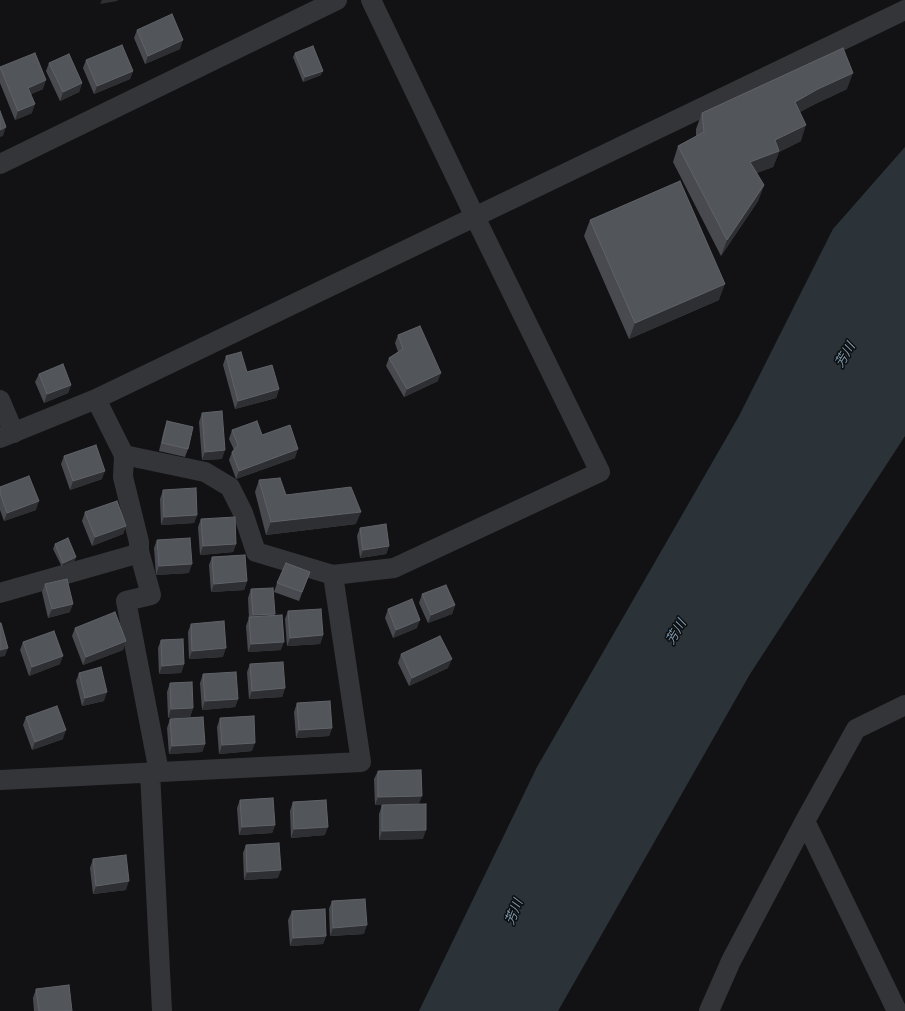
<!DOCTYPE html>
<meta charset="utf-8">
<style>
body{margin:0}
canvas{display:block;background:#121214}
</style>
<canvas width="905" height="1011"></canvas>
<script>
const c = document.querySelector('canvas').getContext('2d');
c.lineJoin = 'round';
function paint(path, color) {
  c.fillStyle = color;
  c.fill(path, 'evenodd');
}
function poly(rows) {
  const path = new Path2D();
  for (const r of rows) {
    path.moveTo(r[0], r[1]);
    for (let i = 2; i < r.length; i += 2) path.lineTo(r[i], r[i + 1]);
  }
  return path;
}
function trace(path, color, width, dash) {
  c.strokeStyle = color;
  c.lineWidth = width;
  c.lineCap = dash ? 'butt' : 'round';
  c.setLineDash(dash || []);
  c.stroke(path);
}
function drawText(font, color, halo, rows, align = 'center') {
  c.font = font + ' "Golos Text","Noto Sans JP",sans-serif';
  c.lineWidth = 3;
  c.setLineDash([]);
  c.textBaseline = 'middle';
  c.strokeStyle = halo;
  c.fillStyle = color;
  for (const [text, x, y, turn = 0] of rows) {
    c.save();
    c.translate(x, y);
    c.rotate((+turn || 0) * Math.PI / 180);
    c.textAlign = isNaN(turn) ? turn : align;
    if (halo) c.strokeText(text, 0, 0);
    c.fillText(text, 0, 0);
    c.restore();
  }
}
const water = poly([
 [905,147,905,436,750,674,558,1011,419,1011,537,767,739,416,833,229]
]);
const street = poly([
 [0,164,337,0],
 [0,400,14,433],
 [0,438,96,399,905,10],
 [139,551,151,595,126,601,159,772],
 [333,575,394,568,600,472,475,217,371,0],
 [0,593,133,555,139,551,139,542,123,477,124,455],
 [150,772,162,1011],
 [0,780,361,762,333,575,256,552,243,513,230,487,205,472,124,455,96,399],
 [805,821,897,1011],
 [709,1011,731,961,805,821,856,729,905,705]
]);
const wall = poly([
 [137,30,180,49,145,64,134,38],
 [295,53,321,75,303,82,293,57],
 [86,60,133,71,130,79,94,94,83,68],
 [49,63,82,83,79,92,60,101,46,71],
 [0,67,43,89,31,94,32,113,15,120,0,83],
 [847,89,813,105,800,112,801,141,779,152,773,167,756,173,764,185,758,201,721,256,673,162,678,146,696,136,696,129,702,113],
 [590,220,719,300,629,339,584,236],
 [398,335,438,381,404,397,386,366,389,358,398,352,395,343],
 [226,356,247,372,279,389,276,398,235,409,223,365],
 [39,374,71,385,68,393,44,403,35,382],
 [202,413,222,459,202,460,199,422],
 [167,421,188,449,185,457,159,451,164,430],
 [232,430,262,435,295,458,236,479,229,460,232,452,234,450,229,439],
 [64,456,102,479,70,490,61,464],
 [259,480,286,495,356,524,266,535,255,492],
 [0,487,36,510,4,521,0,510],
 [163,490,197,515,194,523,161,525,160,499],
 [85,512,126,526,123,534,92,546,82,521],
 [201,519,236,544,233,552,200,555,198,527],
 [360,528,389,546,386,554,360,558,357,536],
 [157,540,189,573,156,575,154,548],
 [55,544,75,561,62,567,53,549],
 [212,557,247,581,244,590,211,592,209,565],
 [310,572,299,601,274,592,277,583],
 [45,584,70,612,48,618,42,592],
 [251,589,275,614,274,616,281,650,248,652,246,626,249,618,248,598],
 [422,594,455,605,452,614,428,623,419,603],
 [388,609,417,628,393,638,385,618],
 [288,611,323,635,320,644,287,646,285,619],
 [191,624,223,657,189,659,188,632],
 [75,628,126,641,123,650,83,665,72,636],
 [161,640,184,664,181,673,159,674,158,648],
 [23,642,60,664,29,676,20,650],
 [401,654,448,668,409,686,398,663],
 [250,664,285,688,282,697,249,699,247,672],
 [79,673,104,701,82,706,76,681],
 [203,674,238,699,235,707,202,710,200,683],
 [170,683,193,708,190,717,168,718,167,692],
 [297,703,332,728,329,736,296,738,294,712],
 [26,717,63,739,32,750,23,725],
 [220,718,252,751,219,754,217,727],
 [170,719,205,744,202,752,169,754,167,728],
 [378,771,422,796,375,805,374,779],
 [240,800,275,825,272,833,239,835,237,808],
 [293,802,325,835,291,838,290,811],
 [382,805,423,839,379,840,379,814],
 [246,845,278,878,244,880,243,853],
 [93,859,126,890,93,894,90,868],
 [332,901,364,934,330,936,329,909],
 [292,911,326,936,323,944,290,946,288,920],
 [36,989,72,1011,34,1011,33,998]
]);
const shadedWall = poly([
 [102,0,118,0,117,1,100,4],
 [183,40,180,49,145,64,148,56],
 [133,71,130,79,94,94,97,86],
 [323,71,321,75,303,82,305,77],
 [853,73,847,89,813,105,790,118,795,102,818,89],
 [46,80,43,89,25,96,28,88],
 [82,83,79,92,60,101,63,92],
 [35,104,32,113,15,120,18,111],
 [806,125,801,141,779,152,773,167,744,178,750,162,775,140],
 [6,127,3,136,0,137,0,130],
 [764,185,758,201,721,256,727,240],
 [725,284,719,300,629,339,635,323],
 [441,373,438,381,404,397,407,389],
 [71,385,68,393,44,403,47,394],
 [279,389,276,398,235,409,238,401],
 [298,449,295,458,236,479,239,471],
 [225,450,222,459,202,460,205,452],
 [105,471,102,479,70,490,73,481],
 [39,501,36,510,4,521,7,513],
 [361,512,356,524,266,535,271,522],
 [197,515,194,523,161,525,164,517],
 [126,526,123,534,92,546,95,537],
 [236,544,233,552,200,555,203,546],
 [389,546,386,554,360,558,363,550],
 [76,557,75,561,62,567,63,563],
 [192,564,189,573,156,575,159,566],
 [247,581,244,590,211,592,214,584],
 [73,604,70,612,48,618,52,609],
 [455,605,452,614,428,623,431,615],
 [275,614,272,623,250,624,253,615],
 [420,620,417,628,393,638,396,630],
 [323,635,320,644,287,646,290,638],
 [126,641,123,650,83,665,86,657],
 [284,642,281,650,248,652,251,644],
 [8,648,5,656,0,657,0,650],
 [226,648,223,657,189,659,192,651],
 [63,656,60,664,29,676,32,667],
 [452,659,448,668,409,686,412,678],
 [184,664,181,673,159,674,162,666],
 [285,688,282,697,249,699,252,691],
 [107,692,104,701,82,706,85,698],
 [238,699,235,707,202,710,205,701],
 [193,708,190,717,168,718,171,709],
 [332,728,329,736,296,738,299,730],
 [66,730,63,739,32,750,35,742],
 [255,743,252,751,219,754,222,745],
 [205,744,202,752,169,754,172,746],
 [422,796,419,804,375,805,378,797],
 [275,825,272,833,239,835,242,827],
 [328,827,325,835,291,838,294,829],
 [426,830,423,839,379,840,382,831],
 [281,870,278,878,244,880,247,872],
 [129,881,126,890,93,894,96,886],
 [367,925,364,934,330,936,333,928],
 [326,936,323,944,290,946,293,938]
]);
const building = poly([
 [172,14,183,40,148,56,137,30,172,14],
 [122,45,133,71,97,86,86,60,122,45],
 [313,46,323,71,305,77,295,53,313,46],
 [843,48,853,73,818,89,795,102,806,125,775,140,779,151,750,162,764,185,727,240,678,146,704,132,702,113,843,48],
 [35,53,46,80,28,88,35,104,18,111,0,67,35,53],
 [69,54,82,83,63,92,49,63,69,54],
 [0,111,6,127,0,130,0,111],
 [680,181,725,284,635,323,590,220,680,181],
 [420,326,441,373,407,389,389,358,403,349,398,335,420,326],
 [241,352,247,372,272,365,279,389,238,401,226,356,241,352],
 [63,364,71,385,47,394,39,374,63,364],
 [222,411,225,450,205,452,202,413,222,411],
 [167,421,193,427,188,449,162,443,167,421],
 [257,421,262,435,290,425,298,449,239,471,232,452,238,445,232,430,257,421],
 [96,445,105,471,73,481,64,456,96,445],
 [29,476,39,501,7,513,0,493,0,487,29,476],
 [280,478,286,495,351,487,361,512,271,522,259,480,280,478],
 [196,488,197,515,164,517,163,490,196,488],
 [117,501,126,526,95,537,85,512,117,501],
 [235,517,236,544,203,546,201,519,235,517],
 [386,524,389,546,363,550,360,528,386,524],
 [68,538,76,557,63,563,55,544,68,538],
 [190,538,192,564,159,566,157,540,190,538],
 [245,555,247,581,214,584,212,557,245,555],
 [286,563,310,572,302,592,277,583,286,563],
 [67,579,73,604,52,609,45,584,67,579],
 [446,585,455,605,431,615,422,594,446,585],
 [273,588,275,614,253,615,251,589,273,588],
 [412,599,420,620,396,630,388,609,412,599],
 [321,609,323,635,290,638,288,611,321,609],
 [115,612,126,641,86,657,75,628,115,612],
 [282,615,284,642,251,644,249,617,282,615],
 [224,621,226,648,192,651,191,624,224,621],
 [0,623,1,623,8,648,0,650,0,623],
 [54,631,63,656,32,667,23,642,54,631],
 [440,636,452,659,412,678,401,654,440,636],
 [183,639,184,664,162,666,161,640,183,639],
 [283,662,285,688,252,691,250,664,283,662],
 [101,667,107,692,85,698,79,673,101,667],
 [236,672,238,699,205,701,203,674,236,672],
 [192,682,193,708,171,709,170,683,192,682],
 [330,701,332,728,299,730,297,703,330,701],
 [57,706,66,730,35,742,26,717,57,706],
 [254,716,255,743,222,745,220,718,254,716],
 [203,717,205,744,172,746,170,719,203,717],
 [421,770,422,796,378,797,378,771,421,770],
 [273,798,275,825,242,827,240,800,273,798],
 [326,800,328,827,294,829,293,802,326,800],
 [426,804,426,830,382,831,382,805,426,804],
 [279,843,281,870,247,872,246,845,279,843],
 [126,855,129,881,96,886,93,859,126,855],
 [365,899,367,925,333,928,332,901,365,899],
 [325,909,326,936,293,938,292,911,325,909],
 [69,985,72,1011,39,1011,36,989,69,985]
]);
const waterNames = [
 ["芳川",845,355,-59],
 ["芳川",676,632,-59],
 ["芳川",514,912,-68]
];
paint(water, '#2b3339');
trace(street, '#343539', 20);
paint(wall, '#484a4f');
paint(shadedWall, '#2e2f33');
paint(building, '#52555a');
trace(building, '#5f6268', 1);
drawText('italic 13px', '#7c98ae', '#0d0e0f', waterNames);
</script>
